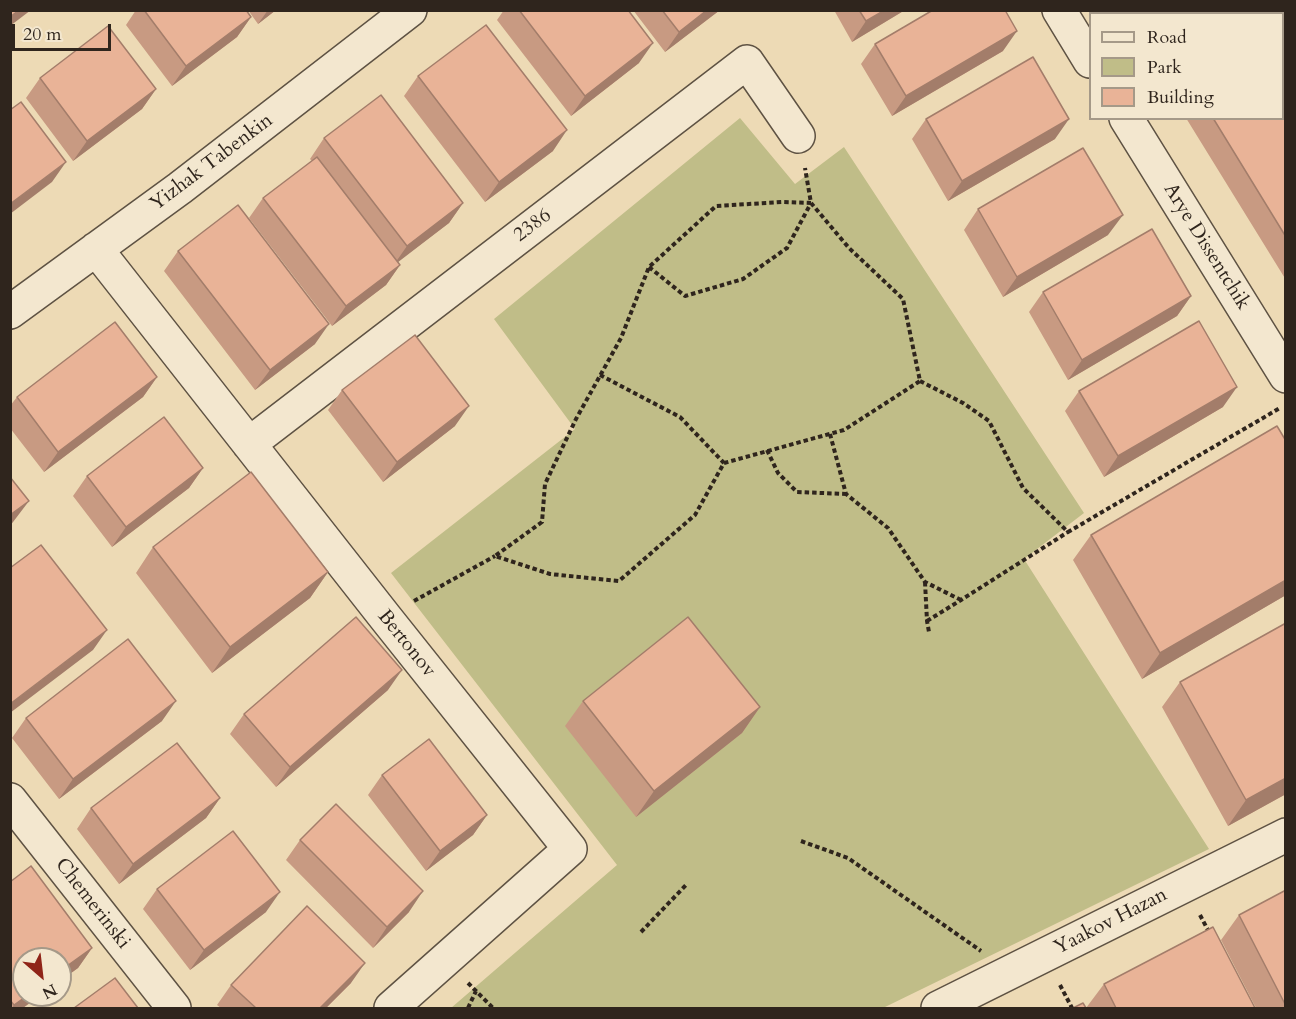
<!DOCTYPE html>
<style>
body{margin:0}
#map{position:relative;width:1296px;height:1019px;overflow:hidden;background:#eddab5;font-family:Cardo,serif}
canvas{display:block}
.frame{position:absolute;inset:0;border:12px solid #2f251d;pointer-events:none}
.legend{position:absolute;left:1089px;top:12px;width:195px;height:108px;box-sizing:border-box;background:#f3e7cf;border:2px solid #a59988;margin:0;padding:8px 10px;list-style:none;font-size:18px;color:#2f251d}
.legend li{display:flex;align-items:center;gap:12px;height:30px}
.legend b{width:30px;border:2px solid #a59988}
.north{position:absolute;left:12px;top:947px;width:60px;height:60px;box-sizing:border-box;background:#f3e7cf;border:2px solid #a59988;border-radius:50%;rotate:152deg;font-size:16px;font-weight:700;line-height:24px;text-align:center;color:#2f251d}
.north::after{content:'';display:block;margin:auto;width:21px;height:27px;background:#8f2418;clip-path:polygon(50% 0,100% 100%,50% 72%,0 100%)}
.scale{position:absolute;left:12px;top:24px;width:99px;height:27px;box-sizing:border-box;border:3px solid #2f251d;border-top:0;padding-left:8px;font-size:18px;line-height:21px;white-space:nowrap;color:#2f251d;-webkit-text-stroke:4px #f3e7cf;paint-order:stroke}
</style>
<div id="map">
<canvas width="1296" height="1019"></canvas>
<div class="frame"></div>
<ul class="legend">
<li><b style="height:8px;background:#f3e7cf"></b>Road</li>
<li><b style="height:16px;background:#c0bd88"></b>Park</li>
<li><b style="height:16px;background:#e9b397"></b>Building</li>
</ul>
<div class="north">N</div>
<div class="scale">20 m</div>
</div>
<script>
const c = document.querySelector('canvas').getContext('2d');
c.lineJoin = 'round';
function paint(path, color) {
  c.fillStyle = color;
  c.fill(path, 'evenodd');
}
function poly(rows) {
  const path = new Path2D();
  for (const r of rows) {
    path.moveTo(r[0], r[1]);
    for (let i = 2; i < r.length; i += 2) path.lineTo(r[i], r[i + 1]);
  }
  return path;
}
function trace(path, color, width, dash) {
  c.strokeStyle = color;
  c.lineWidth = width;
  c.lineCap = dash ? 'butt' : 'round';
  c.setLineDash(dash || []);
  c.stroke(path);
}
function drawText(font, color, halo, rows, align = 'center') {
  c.font = font + ' Cardo,serif';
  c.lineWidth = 6;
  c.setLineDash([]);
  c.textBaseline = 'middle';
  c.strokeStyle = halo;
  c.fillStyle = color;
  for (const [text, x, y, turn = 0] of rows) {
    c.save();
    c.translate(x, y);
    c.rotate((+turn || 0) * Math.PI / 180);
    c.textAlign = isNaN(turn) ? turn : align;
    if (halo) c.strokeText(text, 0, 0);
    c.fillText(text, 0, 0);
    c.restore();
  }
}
const green = poly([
 [740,118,795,184,844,147,1084,513,1024,559,1209,849,883,1008,451,1008,617,865,391,573,575,429,494,319]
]);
const path = poly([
 [649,267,685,296,743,279,787,248,811,203],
 [600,375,680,417,724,463,695,515,619,581,550,574,495,556,542,522,545,484,576,419,621,338,649,267,716,206,782,202,811,203],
 [920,381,963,403,989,421,1023,488,1068,532,1280,408],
 [830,434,846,494,888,528,925,582,961,600],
 [767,450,778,473,797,492,846,494],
 [724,463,844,430,920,381,903,299,849,248,811,203,805,168],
 [925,582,927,621,929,632],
 [414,601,495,556],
 [927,621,961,600,1068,532],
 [801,841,848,858,981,951],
 [1200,915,1209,932],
 [641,932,686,885],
 [468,983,493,1008],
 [1060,985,1072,1008],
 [468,1008,476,991]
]);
const minor = poly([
 [1059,10,1090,61],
 [1126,118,1286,376],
 [96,249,385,617,570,849,391,1008],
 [10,312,180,188,410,10],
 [249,444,747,62,798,136],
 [10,800,174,1008],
 [938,1008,1286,835]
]);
const wall = poly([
 [136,10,246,10,251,17,237,37,172,86,126,25],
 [248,10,276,10,258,24],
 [504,10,628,10,639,63,571,116,497,20],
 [633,10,720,10,665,52],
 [834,10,905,10,852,42],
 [1120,10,1260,10,1262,14,1122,14],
 [875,44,1003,51,892,116,861,64],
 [1286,52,1286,280,1186,118,1282,118],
 [418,76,553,151,485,202,404,96],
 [40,78,156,89,142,109,73,161,26,98],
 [926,119,1055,139,948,201,912,139],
 [324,138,463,203,449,223,397,262,400,265,386,285,332,326,249,218,263,198,312,161,310,159],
 [978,209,1108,235,1003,297,964,230],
 [178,251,315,344,255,390,164,271],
 [1043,292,1191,296,1177,316,1068,380,1029,312],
 [157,377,143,397,44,472,10,428,10,406,17,397],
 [342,390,455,426,383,482,328,410],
 [1079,391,1223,407,1104,477,1065,411],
 [1286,441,1286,595,1142,679,1073,560,1091,535],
 [203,468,189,488,112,547,73,496,87,476],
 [153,547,328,572,310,598,212,673,136,573],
 [1180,682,1286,794,1228,826,1162,707],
 [388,690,276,787,230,734,244,714],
 [583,701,760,707,742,733,636,817,565,726],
 [26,718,162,721,59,799,12,738],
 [382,775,487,815,473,835,426,871,368,795],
 [220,798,206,818,119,884,77,829,91,808],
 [300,840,409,912,373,948,286,860],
 [10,882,92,948,78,968,60,981,60,959,23,1008,10,1008],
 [157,889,266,912,190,970,143,909],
 [1286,890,1286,1008,1256,1008,1221,940,1239,915],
 [351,983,326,1008,221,1008,217,1005,231,985],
 [1104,984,1255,1008,1086,1008]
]);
const shadedWall = poly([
 [19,10,31,10,10,26,10,17],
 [268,10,276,10,258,24],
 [707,10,720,10,665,52,679,32],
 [885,10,905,10,852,42,866,21],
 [251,17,237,37,172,86,186,66],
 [1017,31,1003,51,892,116,906,96],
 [653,43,639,63,571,116,585,96],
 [156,89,142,109,73,161,87,141],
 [1069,119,1055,139,948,201,962,181],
 [567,130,553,151,485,202,499,182],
 [66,162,52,182,10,214,10,204],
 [463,203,449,223,393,266,407,246],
 [1123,215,1108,235,1003,297,1017,277],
 [400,265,386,285,332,326,346,306],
 [1191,296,1177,316,1068,380,1082,360],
 [329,324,315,344,255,390,270,370],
 [157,377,143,397,44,472,58,452],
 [1237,387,1223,407,1104,477,1118,456],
 [469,406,455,426,383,482,397,462],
 [203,468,189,488,112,547,126,527],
 [29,501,10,526,10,515],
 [328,572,310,598,212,673,230,647],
 [1286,580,1286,595,1142,679,1160,653],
 [107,630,93,650,10,713,10,704],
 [402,670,388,690,276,787,290,767],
 [176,701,162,721,59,799,73,779],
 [760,707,742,733,636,817,654,791],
 [1286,778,1286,794,1228,826,1246,800],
 [220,798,206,818,119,884,133,864],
 [487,815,473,835,426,871,440,851],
 [423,891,409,912,373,948,387,927],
 [280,892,266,912,190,970,204,950],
 [92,948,78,968,60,981,60,971],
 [365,963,351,983,326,1008,320,1008],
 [28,995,41,995,23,1008,12,1008,14,1005]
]);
const building = poly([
 [10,10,19,10,10,17,10,10],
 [144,10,246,10,251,17,186,66,144,10],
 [519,10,628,10,653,43,585,96,519,10],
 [662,10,707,10,679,32,662,10],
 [859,10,885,10,866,21,859,10],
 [933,10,1005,10,1017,31,906,96,875,44,933,10],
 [1147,10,1260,10,1262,14,1149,14,1147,10],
 [486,25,567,130,499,182,418,76,486,25],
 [108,26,156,89,87,141,40,78,108,26],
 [1282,47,1286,52,1286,237,1213,118,1282,118,1282,47],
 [1033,57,1069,119,962,181,926,119,1033,57],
 [381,95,463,203,407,246,324,138,381,95],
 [21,102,66,162,10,204,10,110,21,102],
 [1083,148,1123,215,1017,277,978,209,1083,148],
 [317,157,400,265,346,306,263,198,317,157],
 [238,205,329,324,270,370,178,251,238,205],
 [1152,229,1191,296,1082,360,1043,292,1152,229],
 [1199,321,1237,387,1118,456,1079,391,1199,321],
 [115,322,157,377,58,452,17,397,115,322],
 [415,335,469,406,397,462,342,390,415,335],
 [164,417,203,468,126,527,87,476,164,417],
 [1277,426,1286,441,1286,580,1160,653,1091,535,1277,426],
 [251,472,328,572,230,647,153,547,251,472],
 [10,477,29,501,10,515,10,477],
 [41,545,107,630,10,704,10,568,41,545],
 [356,617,402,670,290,767,244,714,356,617],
 [688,617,760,707,654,791,583,701,688,617],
 [1286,623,1286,778,1246,800,1180,682,1286,623],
 [128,639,176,701,73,779,26,718,128,639],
 [429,739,487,815,440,851,382,775,429,739],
 [177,743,220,798,133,864,91,808,177,743],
 [336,804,423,891,387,927,300,840,336,804],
 [233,831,280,892,204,950,157,889,233,831],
 [31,866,92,948,60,971,60,959,24,959,24,995,28,995,14,1005,10,1000,10,882,31,866],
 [1286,890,1286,1006,1239,915,1286,890],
 [307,906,365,963,320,1008,256,1008,231,985,307,906],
 [1213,927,1255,1008,1116,1008,1104,984,1213,927],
 [115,978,138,1008,74,1008,115,978],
 [1083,1003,1086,1008,1073,1008,1083,1003]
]);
const streetNames = [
 ["Yizhak Tabenkin",212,163,-37],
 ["2386",533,226,-37],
 ["Arye Dissentchik",1206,247,58],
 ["Bertonov",406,644,51],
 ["Chemerinski",92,904,52],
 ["Yaakov Hazan",1111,922,-27]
];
paint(green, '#c0bd88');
trace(minor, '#5e5243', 36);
trace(path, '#2f251d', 4, [4.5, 3]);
trace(minor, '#f3e7cf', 33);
paint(wall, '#c89a82');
paint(shadedWall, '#a37d6a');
paint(building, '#e9b397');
trace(building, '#a37d6a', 1.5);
drawText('20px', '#2f251d', '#f3e7cf', streetNames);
</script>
